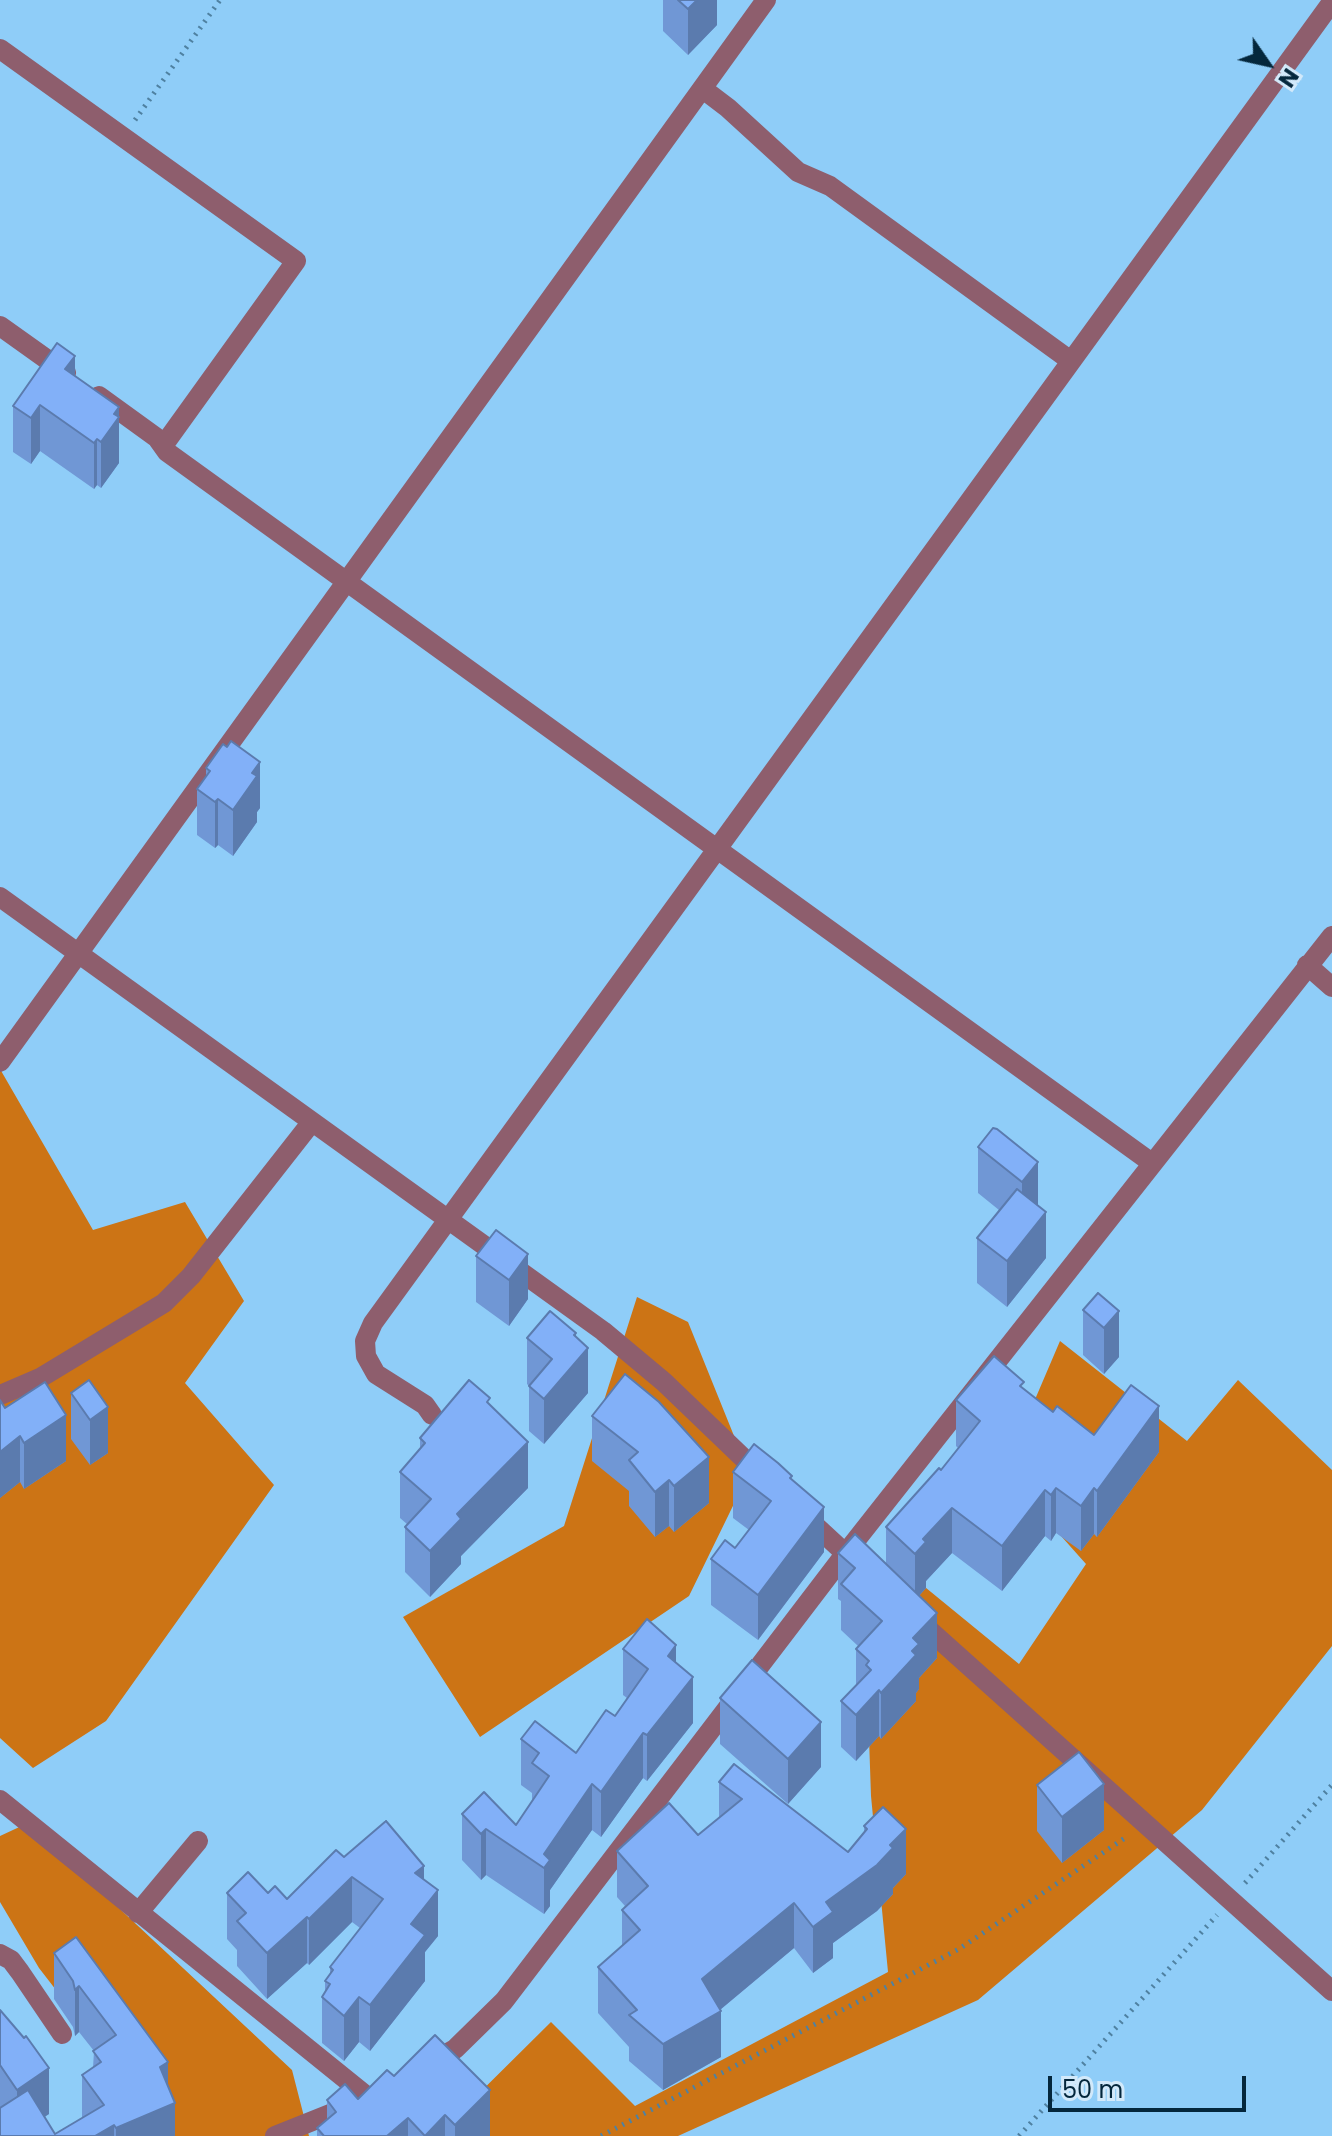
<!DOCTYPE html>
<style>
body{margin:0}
#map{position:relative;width:1332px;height:2136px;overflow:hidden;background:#8fcdf8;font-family:Poppins,sans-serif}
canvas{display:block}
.north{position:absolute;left:1228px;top:24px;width:80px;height:80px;-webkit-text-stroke:6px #d2e9fa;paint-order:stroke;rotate:124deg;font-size:22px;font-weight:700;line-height:32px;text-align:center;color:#04273c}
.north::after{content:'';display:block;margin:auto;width:28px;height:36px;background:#04273c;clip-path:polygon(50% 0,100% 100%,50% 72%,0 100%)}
.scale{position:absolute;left:1048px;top:2076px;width:198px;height:36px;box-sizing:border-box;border:4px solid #04273c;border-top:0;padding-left:10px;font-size:24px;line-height:28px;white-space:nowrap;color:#04273c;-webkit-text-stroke:6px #d2e9fa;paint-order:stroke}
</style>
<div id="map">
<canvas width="1332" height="2136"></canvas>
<div class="north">N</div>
<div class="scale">50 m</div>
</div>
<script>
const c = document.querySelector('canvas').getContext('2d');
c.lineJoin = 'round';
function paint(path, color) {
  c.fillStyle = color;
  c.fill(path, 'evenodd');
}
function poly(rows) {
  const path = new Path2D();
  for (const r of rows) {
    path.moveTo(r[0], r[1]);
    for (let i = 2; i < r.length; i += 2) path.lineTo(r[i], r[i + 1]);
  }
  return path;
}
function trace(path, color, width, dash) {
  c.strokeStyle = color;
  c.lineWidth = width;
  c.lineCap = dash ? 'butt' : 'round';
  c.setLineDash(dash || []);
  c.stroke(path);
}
const forest = poly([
 [0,1069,93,1230,185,1202,244,1301,185,1383,274,1485,106,1721,33,1768,0,1738],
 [637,1297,688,1322,749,1473,689,1596,480,1737,403,1617,564,1526],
 [1060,1341,1187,1441,1238,1380,1332,1470,1332,1646,1202,1810,978,2000,678,2136,448,2136,442,2130,551,2022,635,2106,888,1972,871,1796,867,1680,920,1583,1019,1664,1086,1564,1004,1472],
 [28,1823,292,2070,309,2136,106,2136,97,2043,39,1968,0,1902,0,1836]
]);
const path = poly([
 [135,120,220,0],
 [1245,1883,1332,1785],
 [601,2136,959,1949,1128,1836],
 [1019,2136,1217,1915]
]);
const minor = poly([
 [0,49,296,261,163,446],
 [703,89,728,108,798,172,830,186,1071,361],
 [0,326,66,373],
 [99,396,157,438,167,452,1152,1163],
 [0,897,603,1331,664,1382,763,1477],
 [1307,965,1332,987],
 [0,1062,766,0],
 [0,1395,40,1378,164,1303,191,1276,311,1123],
 [432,1415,425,1405,376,1374,366,1356,365,1341,373,1323,1332,2],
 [807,1518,860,1567],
 [919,1621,1332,1991],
 [0,1800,369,2098],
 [138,1913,198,1841],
 [0,1954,11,1960,20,1972,62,2034],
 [427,2065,455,2049,504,2001,845,1554,1332,936],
 [275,2136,350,2106]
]);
const wall = poly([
 [663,0,717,0,717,25,688,55,663,31],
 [75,376,119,407,119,463,101,488,97,485,94,489,40,451,31,464,13,452,13,406],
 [206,768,260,808,257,812,257,822,233,856,218,845,215,848,197,835,197,789,206,777],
 [993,1128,1038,1206,1046,1258,1007,1307,977,1283,977,1238,999,1210,978,1193,978,1147],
 [496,1230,528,1299,509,1326,476,1302,476,1256],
 [1098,1293,1119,1357,1104,1374,1083,1355,1083,1310],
 [576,1337,588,1393,544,1444,529,1431,529,1386,527,1384,527,1338],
 [89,1380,108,1453,90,1465,71,1439,71,1393],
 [1024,1389,1053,1412,1094,1435,1159,1452,1097,1537,1094,1534,1081,1551,1056,1533,1051,1541,1045,1536,1002,1591,952,1553,926,1581,926,1588,919,1596,937,1658,919,1678,919,1689,916,1693,916,1701,881,1739,879,1736,856,1761,841,1747,841,1701,856,1686,856,1649,858,1646,841,1630,841,1601,838,1599,838,1553,886,1564,886,1527,941,1470,958,1448,956,1446,956,1400],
 [0,1400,5,1408,66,1461,24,1489,20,1482,0,1498],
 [490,1406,528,1488,461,1556,461,1564,430,1597,405,1572,405,1527,407,1524,400,1518,400,1472,420,1449,420,1438],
 [592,1416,709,1503,674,1532,669,1526,655,1537,629,1506,629,1491,592,1461],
 [733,1472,792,1479,824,1552,758,1640,711,1605,711,1559,735,1548,749,1530,733,1518],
 [623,1649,676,1663,693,1723,647,1781,643,1778,601,1837,592,1830,550,1890,550,1906,544,1914,486,1875,481,1880,462,1860,462,1814,516,1825,532,1802,532,1793,521,1785,521,1739,576,1753,615,1716,627,1698,623,1695],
 [720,1698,821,1767,788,1804,720,1744],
 [719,1782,848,1852,864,1832,864,1826,906,1874,893,1888,893,1894,877,1911,833,1943,833,1958,813,1973,794,1948,720,2010,721,2057,663,2090,629,2061,629,2047,598,2013,598,1967,622,1946,622,1910,625,1906,617,1897,617,1851,698,1835,719,1817],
 [1037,1785,1104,1830,1062,1863,1037,1831],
 [344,1857,424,1880,438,1936,425,1952,425,1981,370,2051,359,2042,344,2061,322,2043,322,1997,325,1992,325,1981,330,1975,330,1967,360,1928,352,1922,309,1965,307,1963,267,1999,237,1966,237,1950,227,1939,227,1893,268,1893,287,1899],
 [54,1953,168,2086,175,2136,0,2136,0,2010,49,2114,44,2116,55,2134,82,2118,82,2075,93,2068,94,2051,79,2032,75,2036,73,2027,54,1999],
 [394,2076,490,2090,490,2136,317,2136,317,2128,327,2120,327,2100,358,2099]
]);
const shadedWall = poly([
 [697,0,717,0,717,25,688,55,688,9],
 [75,356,75,401,65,369],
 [40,405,40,451,31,464,31,418],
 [119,407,119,463,101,488,101,442,114,414],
 [97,439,97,485,94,489,94,443],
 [260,762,260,808,257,812,257,822,233,856,233,810,252,773],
 [218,799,218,845,215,848,215,802],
 [1038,1162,1038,1207,1022,1228,1022,1182],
 [1046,1212,1046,1258,1007,1307,1007,1261],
 [528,1254,528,1299,509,1326,509,1280],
 [1119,1311,1119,1357,1104,1374,1104,1328],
 [576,1333,576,1363,588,1348,588,1393,544,1444,544,1399],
 [1159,1406,1159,1452,1097,1537,1097,1491],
 [108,1407,108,1453,90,1465,90,1420],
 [66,1415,66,1461,24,1489,24,1443],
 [20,1436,20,1482,0,1498,0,1452],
 [528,1442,528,1488,461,1556,461,1564,430,1597,430,1551,457,1514],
 [709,1457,709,1503,674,1532,674,1486],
 [669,1480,669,1526,655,1537,655,1492],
 [1056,1488,1056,1533,1051,1541,1051,1495],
 [1094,1488,1094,1534,1081,1551,1081,1506],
 [1045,1490,1045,1536,1002,1591,1002,1546],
 [824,1507,824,1552,758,1640,758,1595],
 [952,1508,952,1553,926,1581,926,1588,915,1600,915,1554,923,1539],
 [937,1613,937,1658,919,1678,919,1689,916,1693,916,1701,881,1739,881,1693,913,1638],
 [676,1645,676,1691,668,1656],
 [693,1677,693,1723,647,1781,647,1735],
 [879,1690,879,1736,856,1761,856,1715],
 [821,1722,821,1767,788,1804,788,1759],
 [643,1733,643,1778,601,1837,601,1792],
 [592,1784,592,1830,550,1890,550,1906,544,1914,544,1854],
 [1104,1784,1104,1830,1062,1863,1062,1817],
 [486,1829,486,1875,481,1880,481,1834],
 [906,1829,906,1874,893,1888,893,1894,877,1911,833,1943,833,1958,813,1973,813,1927,826,1902,890,1845],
 [424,1866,424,1908,438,1890,438,1936,425,1952,425,1981,370,2051,370,2005,411,1924,415,1873],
 [352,1877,352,1922,309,1965,309,1919],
 [794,1903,794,1948,715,2014,721,2011,721,2057,663,2090,663,2044,702,1979],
 [307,1917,307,1963,267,1999,267,1953],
 [79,1986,79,2032,75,2036,75,1990],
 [359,1997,359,2042,344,2061,344,2016],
 [168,2062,168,2106,175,2103,175,2136,116,2136,116,2128,160,2067],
 [49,2068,49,2114,17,2136,17,2090],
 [490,2090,490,2136,455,2136,455,2125],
 [445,2115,445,2136,425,2136],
 [408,2118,408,2136,387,2136],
 [114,2125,114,2136,95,2136]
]);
const building = poly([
 [678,0,697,0,688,9,678,0],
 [57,343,75,356,65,369,119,407,114,414,119,417,101,442,97,439,94,443,40,405,31,418,13,406,57,343],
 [231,741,260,762,252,773,257,776,233,810,218,799,215,802,197,789,210,771,206,768,223,744,227,747,231,741],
 [993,1128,997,1129,1038,1162,1022,1182,978,1147,993,1128],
 [1017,1189,1046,1212,1007,1261,977,1238,1017,1189],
 [496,1230,528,1254,509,1280,476,1256,496,1230],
 [1098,1293,1119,1311,1104,1328,1083,1310,1098,1293],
 [550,1311,576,1333,574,1335,588,1348,544,1399,529,1386,552,1359,527,1338,550,1311],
 [994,1356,1024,1382,1020,1386,1053,1412,1057,1406,1094,1435,1131,1385,1159,1406,1097,1491,1094,1488,1081,1506,1056,1488,1051,1495,1045,1490,1002,1546,952,1508,923,1539,926,1542,915,1554,886,1527,939,1468,941,1470,980,1421,956,1400,994,1356],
 [625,1374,659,1402,709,1457,674,1486,669,1480,655,1492,629,1460,638,1452,592,1416,625,1374],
 [89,1380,108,1407,90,1420,71,1393,89,1380],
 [469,1380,490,1398,487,1402,528,1442,457,1514,461,1519,430,1551,405,1527,431,1499,400,1472,425,1443,420,1438,469,1380],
 [45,1382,66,1415,24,1443,20,1436,0,1452,0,1400,5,1408,45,1382],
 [754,1444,778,1463,792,1476,790,1478,824,1507,758,1595,711,1559,725,1540,735,1548,771,1501,733,1472,754,1444],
 [855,1534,937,1613,913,1638,919,1644,912,1651,916,1655,881,1693,879,1690,856,1715,841,1701,871,1670,866,1665,869,1661,856,1649,882,1621,841,1584,855,1568,838,1553,855,1534],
 [647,1619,676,1645,668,1656,693,1677,647,1735,643,1733,601,1792,592,1784,544,1854,550,1860,544,1868,486,1829,481,1834,462,1814,484,1792,516,1825,549,1776,532,1763,539,1753,521,1739,535,1721,576,1753,606,1710,615,1716,648,1669,623,1649,647,1619],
 [752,1660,821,1722,788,1759,720,1698,752,1660],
 [1079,1752,1104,1784,1062,1817,1037,1785,1079,1752],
 [734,1764,848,1852,867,1829,864,1826,883,1807,906,1829,890,1845,893,1848,877,1865,826,1902,833,1912,813,1927,794,1903,702,1979,721,2011,663,2044,629,2015,637,2010,598,1967,640,1930,622,1910,648,1886,617,1851,669,1803,698,1835,742,1799,719,1782,734,1764],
 [386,1821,424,1866,415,1873,438,1890,411,1924,425,1935,370,2005,359,1997,344,2016,322,1997,330,1984,325,1981,333,1970,330,1967,383,1899,352,1877,309,1919,307,1917,267,1953,237,1921,246,1913,227,1893,248,1872,268,1893,275,1886,287,1899,336,1850,344,1857,386,1821],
 [76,1937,168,2062,160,2067,175,2103,116,2128,114,2125,95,2136,0,2136,0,2108,28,2090,55,2134,104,2105,82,2075,101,2062,93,2051,116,2035,79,1986,75,1990,73,1981,54,1953,76,1937],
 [0,2010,24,2038,26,2036,49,2068,17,2090,0,2065,0,2010],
 [435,2035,490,2090,455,2125,445,2115,425,2136,408,2118,387,2136,324,2136,317,2128,336,2112,327,2100,345,2084,358,2099,387,2070,394,2076,435,2035]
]);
paint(forest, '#cc7415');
trace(path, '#4f81a1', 5, [2, 6]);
trace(minor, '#8e5e6d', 20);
paint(wall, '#7097d5');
paint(shadedWall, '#5b7bae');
paint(building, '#82b0f8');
trace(building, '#5b7bae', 2);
</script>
